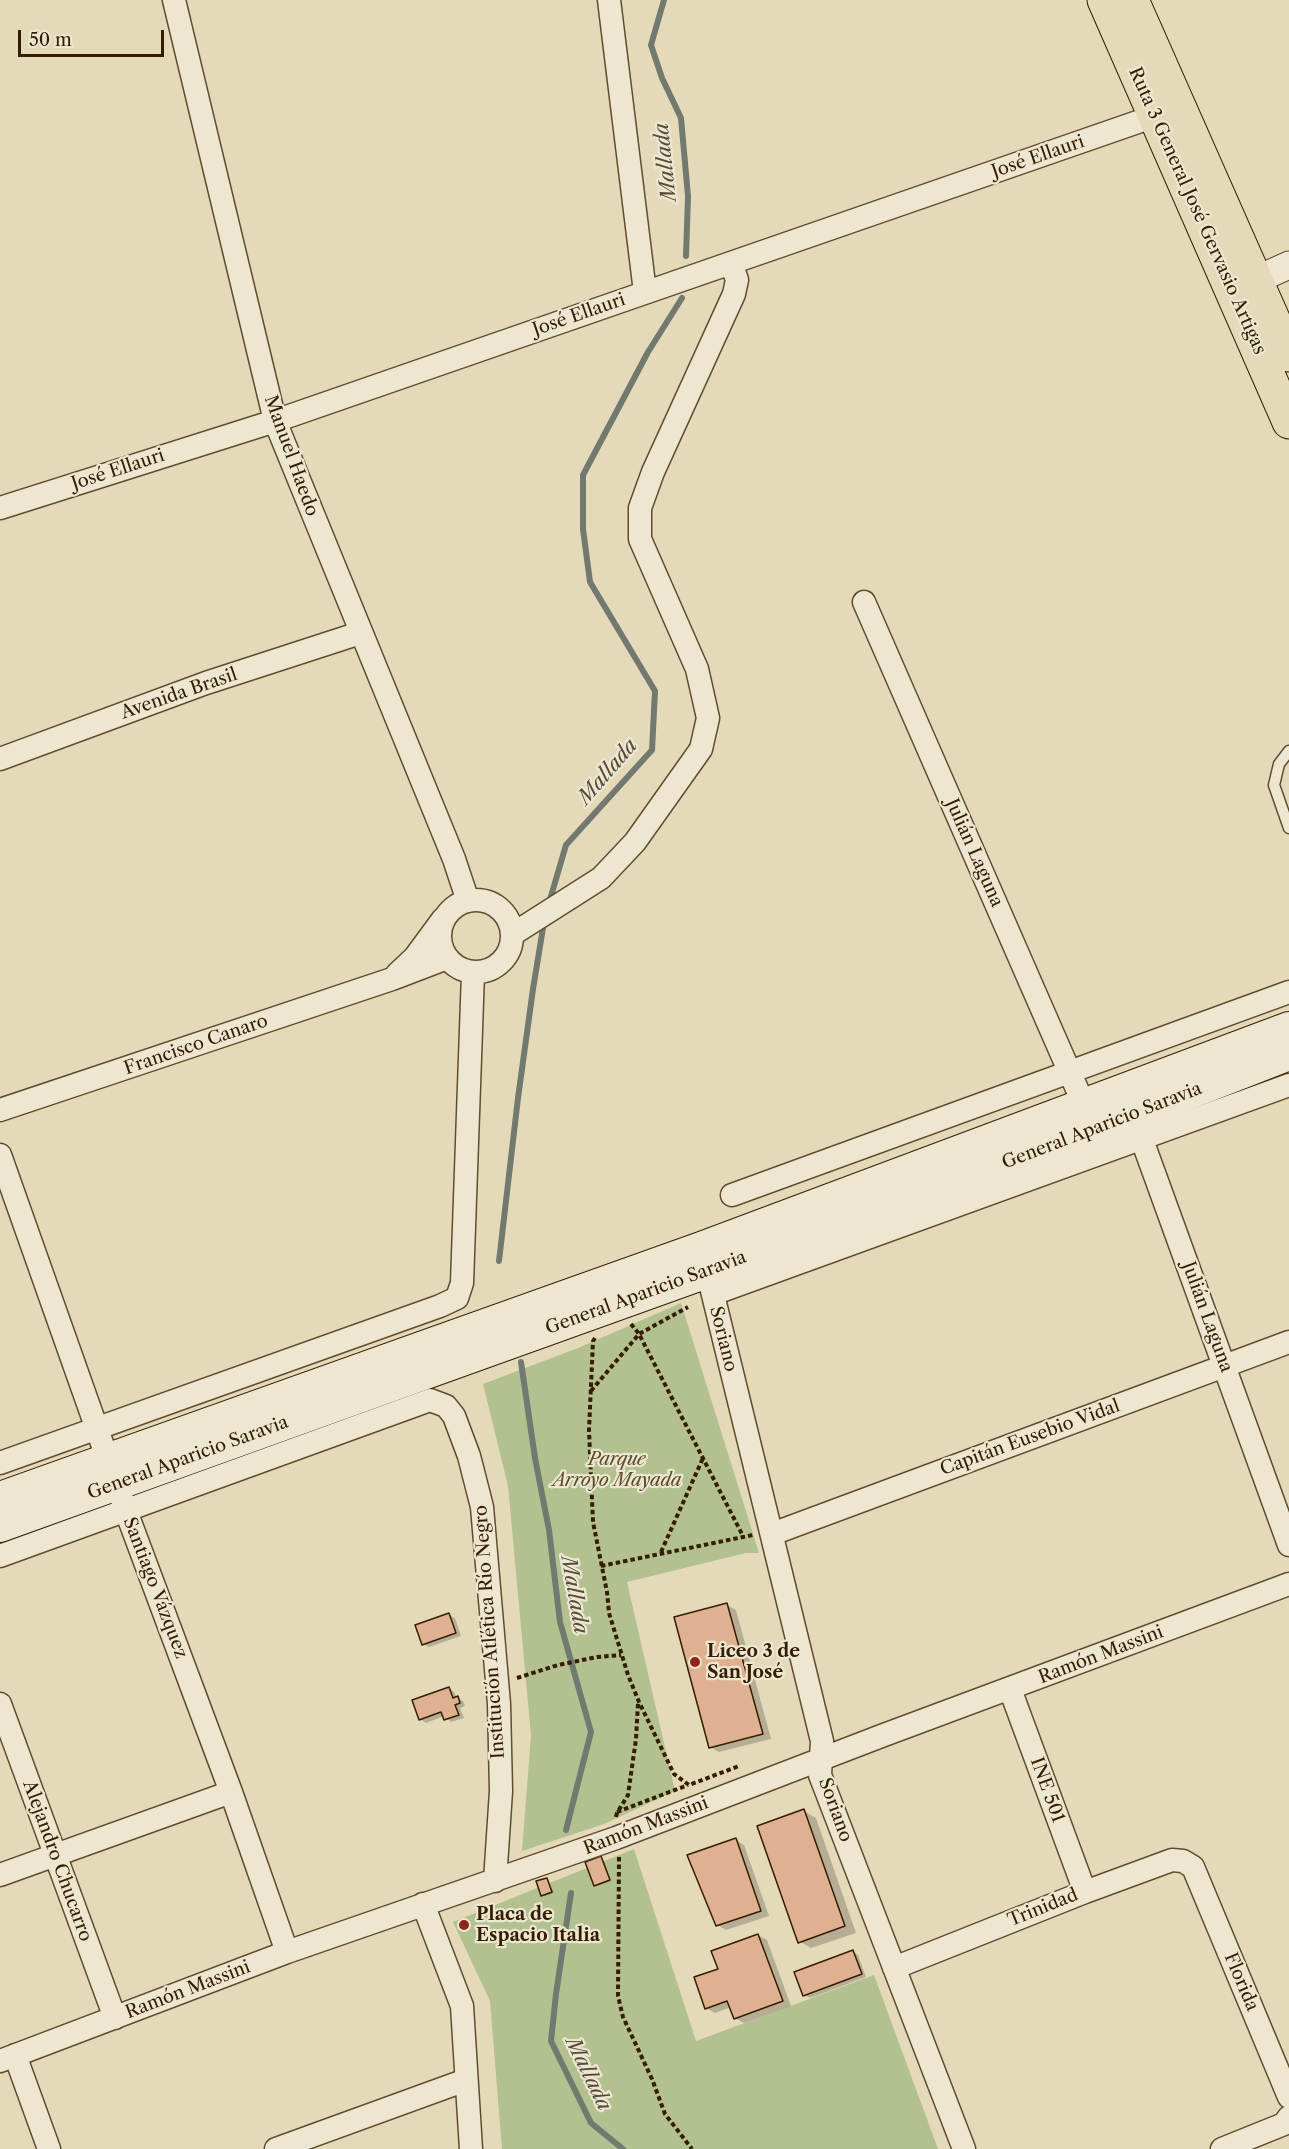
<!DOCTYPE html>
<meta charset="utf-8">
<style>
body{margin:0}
#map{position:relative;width:1289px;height:2149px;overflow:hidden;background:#e4dab9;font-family:"Libre Caslon Text",serif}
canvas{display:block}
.scale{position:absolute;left:18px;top:30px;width:146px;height:27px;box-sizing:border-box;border:3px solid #351d00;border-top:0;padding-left:8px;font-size:18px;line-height:21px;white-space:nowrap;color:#351d00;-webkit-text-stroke:4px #ede7d2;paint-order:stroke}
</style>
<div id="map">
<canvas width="1289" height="2149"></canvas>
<div class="scale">50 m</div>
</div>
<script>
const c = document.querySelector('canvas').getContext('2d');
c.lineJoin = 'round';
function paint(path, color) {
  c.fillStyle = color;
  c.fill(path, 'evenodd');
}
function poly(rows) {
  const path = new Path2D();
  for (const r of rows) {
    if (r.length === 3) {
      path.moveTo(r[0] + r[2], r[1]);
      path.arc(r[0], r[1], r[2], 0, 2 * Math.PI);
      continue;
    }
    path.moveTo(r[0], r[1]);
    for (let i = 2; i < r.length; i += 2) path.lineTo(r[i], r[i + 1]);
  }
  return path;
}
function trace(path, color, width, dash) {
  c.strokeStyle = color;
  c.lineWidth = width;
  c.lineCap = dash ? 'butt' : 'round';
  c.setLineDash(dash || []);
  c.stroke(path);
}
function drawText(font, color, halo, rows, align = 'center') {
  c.font = font + ' "Libre Caslon Text",serif';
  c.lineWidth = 4.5;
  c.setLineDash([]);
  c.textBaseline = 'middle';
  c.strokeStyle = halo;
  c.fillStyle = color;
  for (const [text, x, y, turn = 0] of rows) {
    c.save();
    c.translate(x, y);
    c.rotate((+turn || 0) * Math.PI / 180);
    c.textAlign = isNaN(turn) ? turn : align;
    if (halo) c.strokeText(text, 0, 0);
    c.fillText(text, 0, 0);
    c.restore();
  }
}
const green = poly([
 [681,1303,759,1553,746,1553,627,1582,675,1791,604,1824,522,1851,531,1735,508,1486,483,1384,578,1348],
 [634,1849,696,2041,874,1975,938,2149,502,2149,490,2001,453,1922]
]);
const shadow = poly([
 [727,1605,736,1610,771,1739,719,1752,710,1747],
 [449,1615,455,1618,461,1636,429,1647,423,1644],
 [449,1688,454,1692,457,1698,463,1701,465,1706,460,1708,464,1718,451,1722,444,1716,426,1723,420,1719],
 [804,1811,816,1818,856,1933,811,1948,799,1941],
 [736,1840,744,1845,769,1916,726,1930,717,1925],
 [601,1858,603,1859,611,1881,597,1886,595,1885],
 [547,1879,554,1893,545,1896,542,1895],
 [758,1935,767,1940,791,2006,744,2023,735,2018,731,2007,715,2013,706,2008,719,1970],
 [853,1952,858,1955,866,1977,810,1998,804,1995]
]);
const stream = poly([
 [664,0,651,45,662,78,681,118,688,196,686,256],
 [549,903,566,845,652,750,655,691,590,582,583,529,583,475,648,352,682,298],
 [499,1261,518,1098,533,989,544,922],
 [521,1362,535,1458,549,1530,560,1622,591,1732,566,1830],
 [571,1893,556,1994,551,2041,591,2123,623,2149]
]);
const building = poly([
 [727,1603,763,1734,709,1748,674,1617,727,1603],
 [449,1613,456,1633,422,1645,415,1625,449,1613],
 [449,1687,453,1698,458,1696,460,1703,455,1705,459,1715,444,1720,441,1712,419,1720,412,1700,449,1687],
 [804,1809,845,1926,798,1943,757,1826,804,1809],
 [736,1838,761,1911,716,1926,687,1855,736,1838],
 [601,1856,610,1880,594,1886,585,1862,601,1856],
 [547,1878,552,1892,541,1896,536,1881,547,1878],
 [758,1934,783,2001,734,2019,727,2001,705,2009,694,1977,718,1969,711,1951,758,1934],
 [853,1950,862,1974,803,1996,794,1972,853,1950]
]);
const path = poly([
 [631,1324,639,1334,743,1536],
 [595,1338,593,1341,589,1430,593,1522,607,1592,609,1613,628,1675,639,1702,674,1774,689,1785,739,1766],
 [591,1391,639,1334,688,1307],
 [661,1552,703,1458],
 [601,1566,753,1535],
 [517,1678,558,1665,597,1657,621,1655],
 [617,1812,688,1785],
 [616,1817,617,1813,628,1795,636,1739,638,1703],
 [619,1857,618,1996,623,2017,652,2079,665,2114,692,2149]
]);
const service = poly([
 [1289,751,1279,764,1274,785,1289,828]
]);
const minor = poly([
 [174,0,275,421,454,859,468,901],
 [609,0,645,292],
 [0,508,275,421,1155,116],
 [864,602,1084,1105],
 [0,759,206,683,360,633],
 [476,936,36],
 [513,934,601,878,635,842,701,749,708,718,697,669,640,539,640,508,653,472,734,294,737,280,731,263],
 [397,974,415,957,443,919],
 [0,1110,392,979,447,958],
 [1137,1126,1289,1545],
 [0,1155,126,1511,231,1792,287,1952],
 [732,1195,1289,992],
 [704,1258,822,1741,820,1775,964,2149],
 [713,1294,1289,1085],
 [0,1463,440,1306,457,1298,462,1283,473,973],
 [772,1534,1289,1342],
 [0,1556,430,1400,446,1406,454,1416,469,1456,482,1507,499,1704,501,1791,495,1881],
 [1010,1689,1085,1892],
 [0,1704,115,2018],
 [0,1875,231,1792],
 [423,1904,462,2006,471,2149],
 [894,1968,1085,1892,1172,1860,1183,1861,1193,1867,1289,2097],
 [15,2055,49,2149],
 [0,2061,287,1952,616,1838,884,1735,1289,1584],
 [276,2149,466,2080],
 [1222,2149,1284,2124,1289,2117]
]);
const tertiary = poly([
 [1238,288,1289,265]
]);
const secondary = poly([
 [0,1498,701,1248,1289,1028],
 [0,1526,707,1272,1133,1115,1289,1054]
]);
const trunk = poly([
 [1104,0,1289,422],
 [1132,0,1289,355]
]);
const markers = [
 [695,1662,6,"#8f2418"],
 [464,1925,6,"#8f2418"]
];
const streetNames = [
 ["José Ellauri",1038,157,-19],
 ["Ruta 3 General José Gervasio Artigas",1197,211,66],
 ["José Ellauri",579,315,-19],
 ["Manuel Haedo",291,456,70],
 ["José Ellauri",118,470,-18],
 ["Avenida Brasil",179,694,-19],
 ["Julián Laguna",974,853,66],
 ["Francisco Canaro",196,1045,-19],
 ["General Aparicio Saravia",1102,1126,-21],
 ["General Aparicio Saravia",646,1293,-20],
 ["Julián Laguna",1207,1317,70],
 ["Soriano",723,1339,76],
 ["Capitán Eusebio Vidal",1030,1438,-20],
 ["General Aparicio Saravia",188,1458,-20],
 ["Santiago Vázquez",155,1588,69],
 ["Institución Atlética Río Negro",490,1632,-94],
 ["Ramón Massini",1101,1655,-21],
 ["INE 501",1047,1790,70],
 ["Soriano",835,1810,70],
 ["Ramón Massini",646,1826,-21],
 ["Alejandro Chucarro",57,1861,70],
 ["Trinidad",1043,1908,-22],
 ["Florida",1241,1982,67],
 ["Ramón Massini",188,1990,-21]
];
const parkNames = [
 ["Parque",617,1460],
 ["Arroyo Mayada",617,1481]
];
const poiNames = [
 ["Liceo 3 de",707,1652],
 ["San José",707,1673],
 ["Placa de",476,1915],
 ["Espacio Italia",476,1936]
];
const waterNames = [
 ["Mallada",666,162,-96],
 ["Mallada",608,772,-49],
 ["Mallada",574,1595,80],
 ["Mallada",588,2074,64]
];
paint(green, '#b3c090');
paint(shadow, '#0003');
trace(stream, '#727a70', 6);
paint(building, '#dfb190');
trace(building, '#351d00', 1.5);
trace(service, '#614c2e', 13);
trace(minor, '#614c2e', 25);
trace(tertiary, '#614c2e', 29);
trace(secondary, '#351d00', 34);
trace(trunk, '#351d00', 35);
trace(path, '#351d00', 4, [4.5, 3]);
trace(service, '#ede7d2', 10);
trace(minor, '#ede7d2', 22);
trace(tertiary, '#ede7d2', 27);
trace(secondary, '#ede7d2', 32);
trace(trunk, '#e4dab9', 33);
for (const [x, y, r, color] of markers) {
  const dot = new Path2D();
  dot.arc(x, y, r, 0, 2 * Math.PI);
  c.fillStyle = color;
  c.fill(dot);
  trace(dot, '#ede7d2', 2);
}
drawText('18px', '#351d00', '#ede7d2', streetNames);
drawText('italic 18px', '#5b4e2b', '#ede7d2', parkNames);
drawText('bold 18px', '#351d00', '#ede7d2', poiNames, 'left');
drawText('italic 20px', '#534c38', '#ede7d2', waterNames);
</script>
